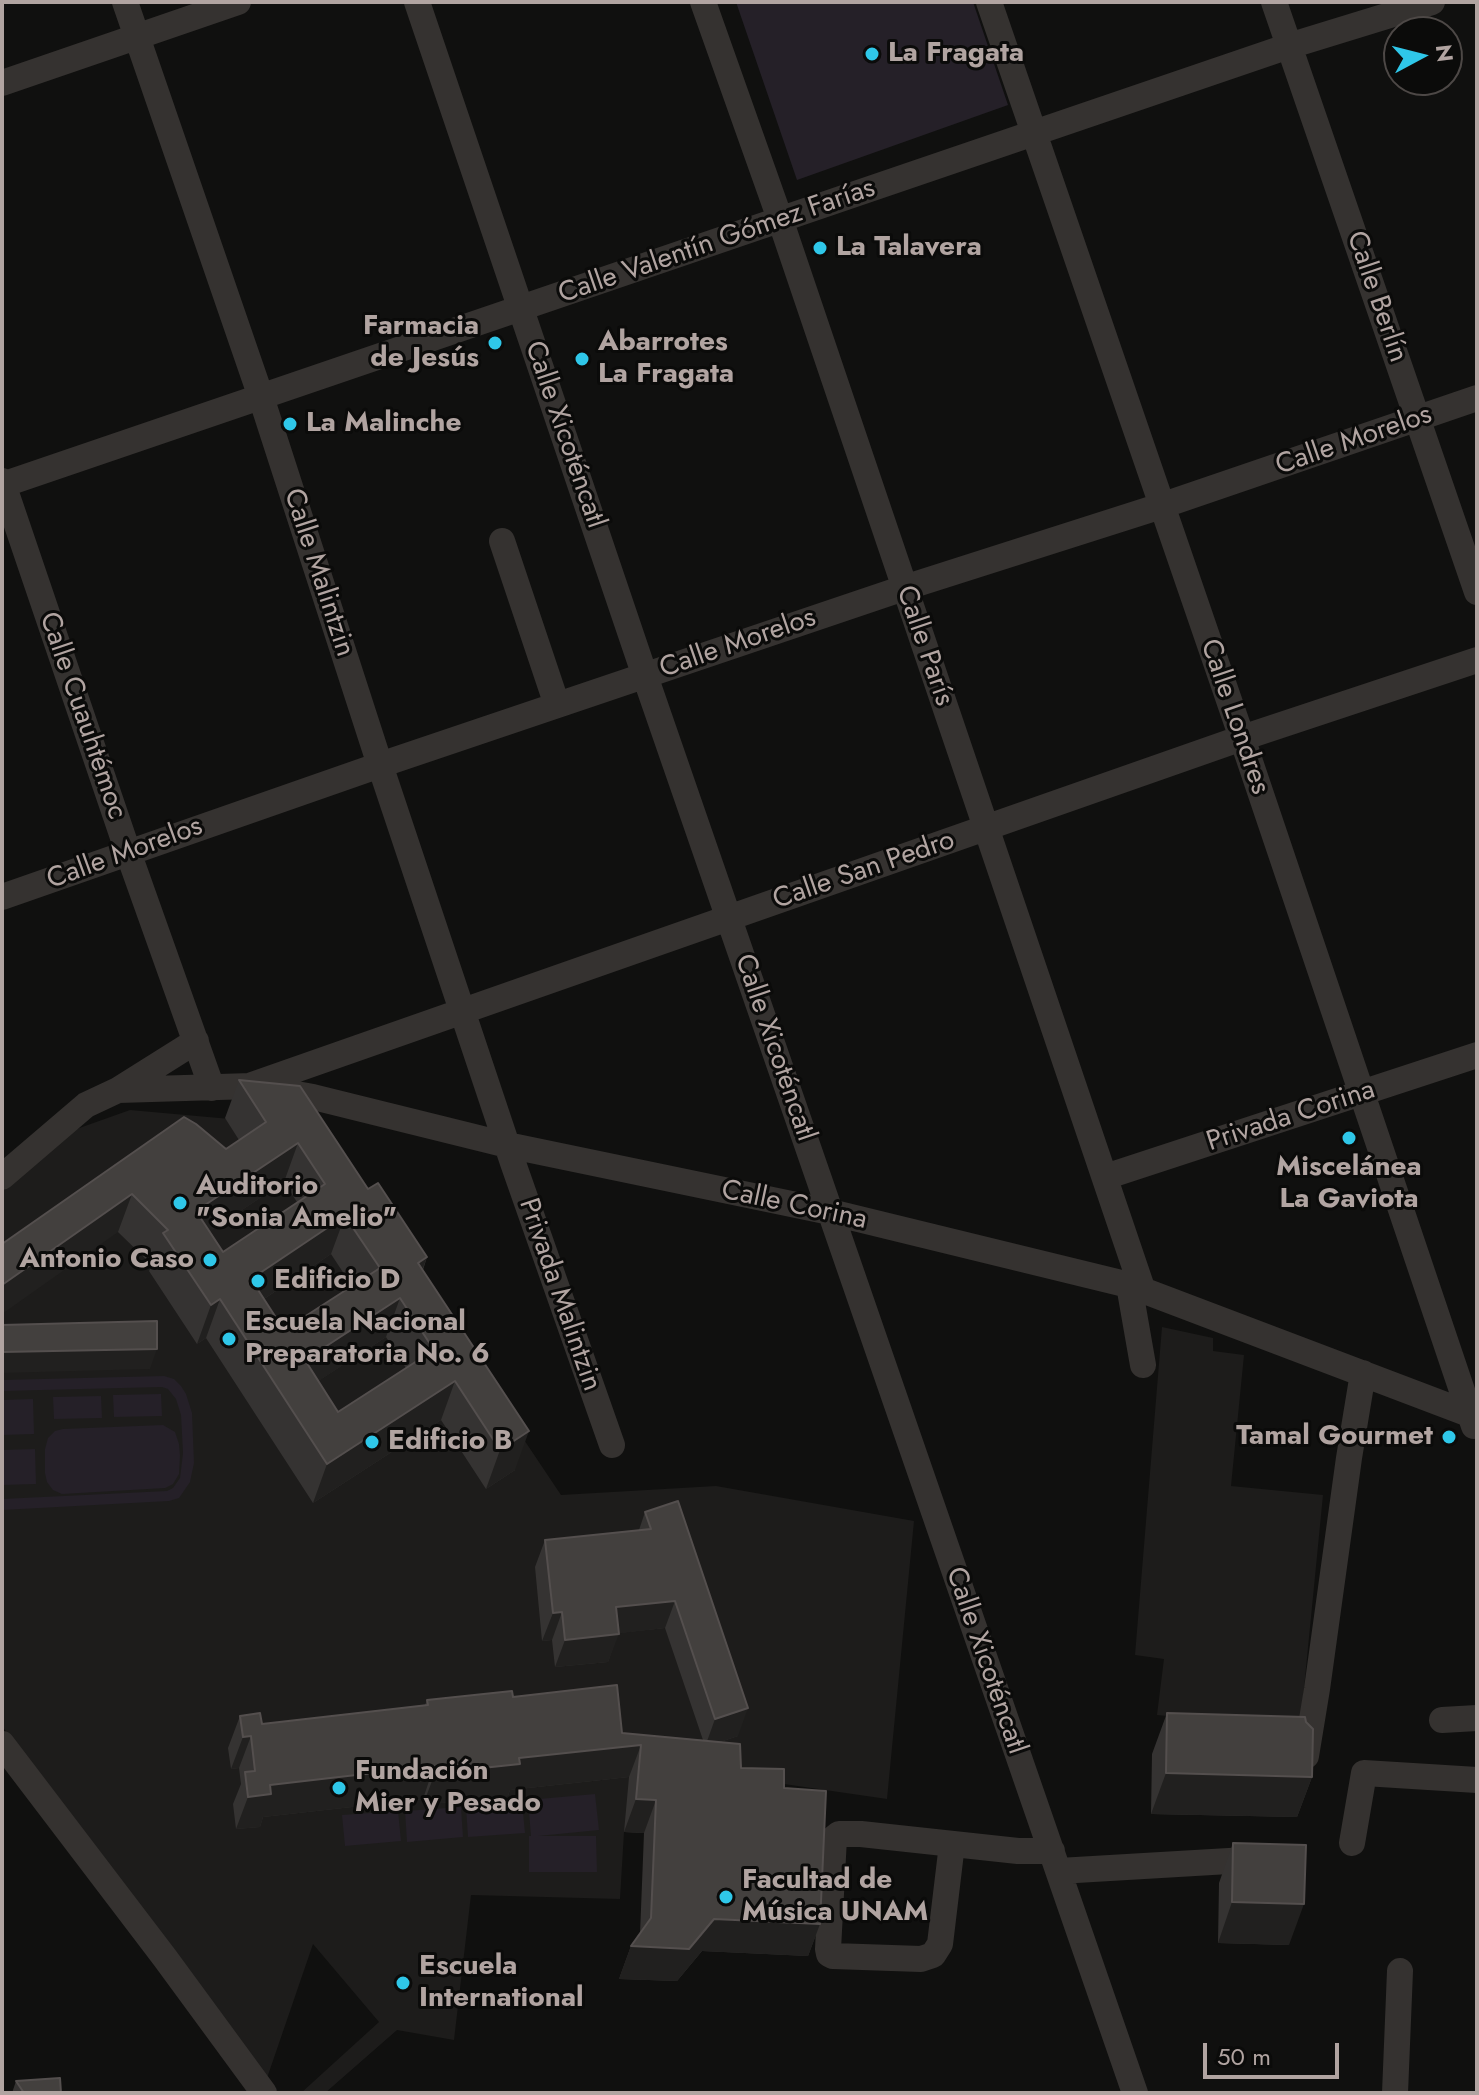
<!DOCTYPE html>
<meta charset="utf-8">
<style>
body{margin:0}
#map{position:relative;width:1479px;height:2095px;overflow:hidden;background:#10100f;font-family:Jost,sans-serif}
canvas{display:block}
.frame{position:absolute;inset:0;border:4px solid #b1a4a1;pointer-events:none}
.north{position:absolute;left:1383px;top:16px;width:80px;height:80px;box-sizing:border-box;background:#0b0b0a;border:2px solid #4d4846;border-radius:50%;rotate:83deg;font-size:22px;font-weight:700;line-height:32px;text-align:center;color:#b1a4a1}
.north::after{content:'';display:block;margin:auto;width:28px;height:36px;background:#2fc7e9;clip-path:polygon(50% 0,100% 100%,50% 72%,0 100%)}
.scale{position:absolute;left:1203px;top:2043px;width:136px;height:36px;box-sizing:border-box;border:4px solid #b1a4a1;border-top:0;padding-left:10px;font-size:24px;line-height:28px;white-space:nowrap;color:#b1a4a1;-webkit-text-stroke:6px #0b0b0a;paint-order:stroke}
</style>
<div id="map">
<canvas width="1479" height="2095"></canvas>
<div class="frame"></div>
<div class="north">N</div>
<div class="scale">50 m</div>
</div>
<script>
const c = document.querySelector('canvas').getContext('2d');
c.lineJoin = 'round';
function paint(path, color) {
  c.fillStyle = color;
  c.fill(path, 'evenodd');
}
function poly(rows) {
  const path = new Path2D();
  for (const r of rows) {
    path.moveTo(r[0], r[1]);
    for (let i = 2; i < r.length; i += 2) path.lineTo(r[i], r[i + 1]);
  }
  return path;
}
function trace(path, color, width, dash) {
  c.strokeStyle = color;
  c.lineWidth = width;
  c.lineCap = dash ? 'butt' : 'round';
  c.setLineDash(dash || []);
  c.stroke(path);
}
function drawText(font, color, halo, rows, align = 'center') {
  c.font = font + ' Jost,sans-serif';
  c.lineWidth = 6;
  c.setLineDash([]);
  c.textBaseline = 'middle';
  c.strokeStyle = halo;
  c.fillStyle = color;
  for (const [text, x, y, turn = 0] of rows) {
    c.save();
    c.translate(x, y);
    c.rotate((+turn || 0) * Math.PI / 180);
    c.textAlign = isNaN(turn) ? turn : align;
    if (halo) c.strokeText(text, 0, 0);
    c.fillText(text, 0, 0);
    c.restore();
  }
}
const built = poly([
 [130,1110,286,1124,316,1129,561,1495,716,1486,914,1521,887,1799,729,1776,624,1832,620,1899,471,1895,454,2040,397,2030,325,2093,301,2093,379,2022,313,1944,266,2081,2,1726,2,1191,71,1131],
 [1162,1327,1213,1338,1213,1351,1244,1355,1231,1486,1323,1495,1300,1729,1157,1715,1164,1659,1135,1655]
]);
const green = poly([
 [736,2,973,2,1008,105,797,180],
 [164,1376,174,1379,181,1386,186,1394,192,1413,194,1463,190,1482,179,1498,169,1501,2,1510,2,1499,167,1491,173,1488,180,1478,183,1453,181,1415,176,1399,168,1389,162,1387,2,1391,2,1380],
 [161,1394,162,1416,114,1417,113,1395],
 [101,1396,102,1418,54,1419,53,1397],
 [33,1399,34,1434,2,1435,2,1400],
 [163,1425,175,1432,179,1444,180,1456,179,1474,173,1484,165,1488,62,1494,53,1490,47,1482,45,1473,45,1449,48,1438,55,1431,63,1429],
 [35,1449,36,1484,2,1485,2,1450],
 [595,1794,599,1830,538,1836,596,1836,597,1872,529,1872,529,1836,531,1836,528,1800],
 [522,1802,525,1833,468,1837,466,1807],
 [461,1807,463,1837,407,1842,405,1811],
 [398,1811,401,1841,345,1846,342,1815]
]);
const minor = poly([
 [125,2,261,397,380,765,513,1163,612,1445],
 [417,2,645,676,1135,2093],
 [703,2,780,219,1143,1291],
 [989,2,1242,738,1474,1426],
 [1274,2,1477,592],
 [2,83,238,2],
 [2,481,128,852,212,1088],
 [2,485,1289,46,1432,2],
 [502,541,557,705],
 [2,897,380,765,904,588,1161,506,1477,398],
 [252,1085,1242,738,1477,660],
 [118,1090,196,1041],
 [2,1177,86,1105,118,1090,252,1086,313,1097,507,1145,830,1212,1129,1285,1477,1417],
 [1105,1177,1477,1055],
 [1129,1285,1143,1365],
 [1442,1720,1477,1718],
 [2,1744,165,1958,264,2093],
 [1306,1756,1317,1689,1349,1458,1363,1373],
 [1352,1843,1364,1773,1477,1780],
 [952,1844,940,1944,933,1955,921,1959,833,1956,829,1954,828,1949,834,1838,839,1834,861,1834,1018,1851,1052,1851],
 [1059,1871,1263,1859],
 [1395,2093,1400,1971]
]);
const wall = poly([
 [239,1080,368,1189,427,1257,423,1270,515,1470,486,1489,441,1420,313,1503,206,1338,197,1344,149,1271,152,1265,118,1232,2,1244,226,1149,239,1140,225,1118],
 [284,1182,297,1202,223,1252,210,1231],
 [331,1254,352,1286,284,1330,264,1299],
 [386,1337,406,1368,338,1412,318,1381],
 [645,1512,738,1736,720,1742,741,1768,784,1788,820,1924,808,1956,702,1951,677,1981,619,1979,631,1946,640,1934,644,1833,624,1832,629,1777,510,1790,508,1796,423,1805,423,1799,263,1817,260,1827,236,1829,233,1804,241,1784,239,1768,231,1769,228,1748,240,1716,262,1724,425,1705,427,1700,513,1697,622,1733,703,1740,665,1628,618,1633,608,1662,555,1667,552,1640,542,1641,535,1567,545,1540,639,1530],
 [1167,1713,1312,1777,1297,1817,1151,1814,1152,1754],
 [1233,1843,1289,1945,1218,1943,1219,1883],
 [16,2081,61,2093,12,2093]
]);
const shadedWall = poly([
 [298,1143,284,1182,182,1250,196,1211],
 [132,1194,118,1232,2,1314,2,1285],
 [345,1216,331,1254,237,1317,251,1279],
 [427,1257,413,1295,418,1263],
 [400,1298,386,1337,291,1399,305,1360],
 [220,1299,206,1338,197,1344,211,1305],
 [157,1349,150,1369,2,1373,2,1352],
 [455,1381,441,1420,313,1503,327,1464],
 [529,1431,515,1470,486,1489,500,1450],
 [675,1601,665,1628,605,1635,616,1607],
 [562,1612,552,1640,542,1641,553,1613],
 [619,1634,608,1662,555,1667,565,1640],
 [748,1708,738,1736,705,1747,715,1719],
 [251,1736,239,1768,231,1769,243,1737],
 [641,1745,629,1777,510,1790,508,1796,423,1805,435,1773,519,1758],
 [434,1766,423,1799,263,1817,260,1827,236,1829,248,1797,270,1785],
 [1166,1773,1312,1777,1297,1817,1151,1814],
 [636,1799,656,1800,644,1833,624,1832],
 [1232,1902,1304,1904,1289,1945,1218,1943],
 [714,1919,820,1924,808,1956,702,1951,677,1981,619,1979,631,1946]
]);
const building = poly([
 [239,1080,300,1086,368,1189,378,1183,427,1257,418,1263,529,1431,500,1450,455,1381,327,1464,220,1299,211,1305,163,1233,168,1230,132,1194,2,1285,2,1244,184,1117,196,1124,226,1149,266,1122,239,1080],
 [298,1143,325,1184,223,1252,196,1211,298,1143],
 [345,1216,380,1268,284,1330,251,1279,345,1216],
 [400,1298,434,1350,338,1412,305,1360,400,1298],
 [157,1321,157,1349,2,1352,2,1325,157,1321],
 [678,1501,748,1708,715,1719,675,1601,616,1607,619,1634,565,1640,562,1612,553,1613,545,1540,651,1529,645,1512,678,1501],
 [617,1685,622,1733,740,1744,741,1768,784,1769,784,1788,826,1791,820,1924,714,1919,689,1949,631,1946,651,1918,656,1800,636,1799,641,1745,519,1758,520,1764,435,1773,434,1766,270,1785,271,1794,248,1797,245,1772,255,1771,251,1736,243,1737,240,1716,260,1713,262,1724,428,1705,427,1700,512,1691,513,1697,617,1685],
 [1167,1713,1305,1717,1306,1722,1313,1729,1312,1777,1166,1773,1167,1713],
 [1233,1843,1306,1845,1304,1904,1232,1902,1233,1843],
 [60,2078,61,2093,24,2093,16,2081,60,2078]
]);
const markers = [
 [872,54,8,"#2fc7e9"],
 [820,248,8,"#2fc7e9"],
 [495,343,8,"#2fc7e9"],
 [582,359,8,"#2fc7e9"],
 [290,424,8,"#2fc7e9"],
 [1349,1138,8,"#2fc7e9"],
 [180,1203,8,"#2fc7e9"],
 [210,1260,8,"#2fc7e9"],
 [258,1281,8,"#2fc7e9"],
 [229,1339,8,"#2fc7e9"],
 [1449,1437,8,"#2fc7e9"],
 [372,1442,8,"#2fc7e9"],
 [339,1788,8,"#2fc7e9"],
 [726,1897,8,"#2fc7e9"],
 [403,1983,8,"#2fc7e9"]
];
const poiNames = [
 ["La Fragata",888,54],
 ["La Talavera",836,248],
 ["Farmacia",479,327,"right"],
 ["de Jesús",479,359,"right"],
 ["Abarrotes",598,343],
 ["La Fragata",598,375],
 ["La Malinche",306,424],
 ["Miscelánea",1349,1168,"center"],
 ["La Gaviota",1349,1200,"center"],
 ["Auditorio",196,1187],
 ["\"Sonia Amelio\"",196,1219],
 ["Antonio Caso",194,1260,"right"],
 ["Edificio D",274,1281],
 ["Escuela Nacional",245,1323],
 ["Preparatoria No. 6",245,1355],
 ["Tamal Gourmet",1433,1437,"right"],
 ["Edificio B",388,1442],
 ["Fundación",355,1772],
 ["Mier y Pesado",355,1804],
 ["Facultad de",742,1881],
 ["Música UNAM",742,1913],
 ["Escuela",419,1967],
 ["International",419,1999]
];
const streetNames = [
 ["Calle Valentín Gómez Farías",717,242,-19],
 ["Calle Berlín",1376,297,71],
 ["Calle Xicoténcatl",564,435,71],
 ["Calle Morelos",1354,441,-19],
 ["Calle Malintzin",318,573,72],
 ["Calle Morelos",738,644,-19],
 ["Calle París",924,646,71],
 ["Calle Cuauhtémoc",82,716,71],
 ["Calle Londres",1234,717,71],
 ["Calle Morelos",125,854,-20],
 ["Calle San Pedro",864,871,-19],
 ["Calle Xicoténcatl",774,1048,71],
 ["Privada Corina",1291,1117,-18],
 ["Calle Corina",794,1206,12],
 ["Privada Malintzin",559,1295,71],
 ["Calle Xicoténcatl",985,1661,71]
];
paint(built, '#1d1c1b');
paint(green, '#252028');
trace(minor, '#353230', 26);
paint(wall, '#353332');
paint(shadedWall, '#21201f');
paint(building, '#43403e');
trace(building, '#544f4e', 2);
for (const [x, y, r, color] of markers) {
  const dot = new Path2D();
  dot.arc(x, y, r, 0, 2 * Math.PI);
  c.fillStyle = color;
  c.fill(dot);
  trace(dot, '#0b0b0a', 3);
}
drawText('bold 28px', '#b1a4a1', '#0b0b0a', poiNames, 'left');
drawText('28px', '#b1a4a1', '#0b0b0a', streetNames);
</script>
